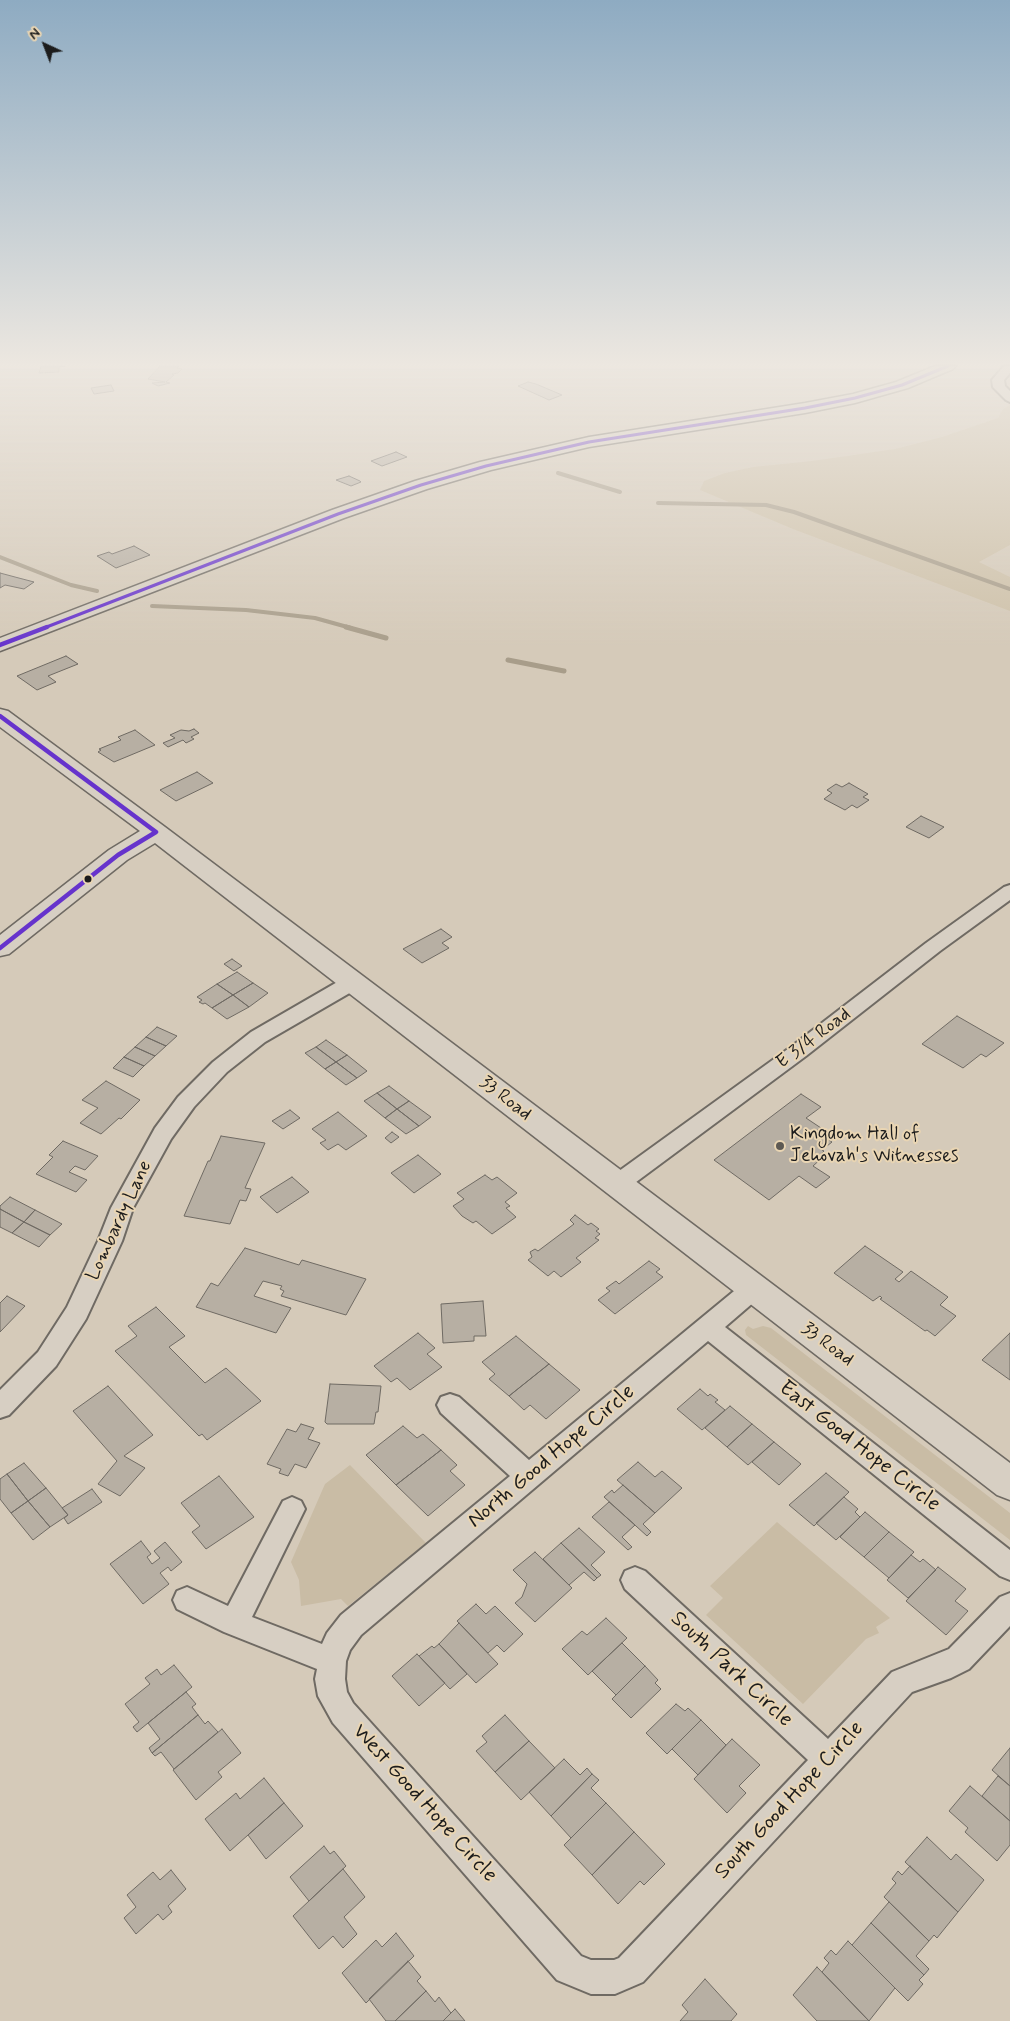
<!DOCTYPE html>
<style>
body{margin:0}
#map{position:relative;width:1010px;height:2021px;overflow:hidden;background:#d5cab9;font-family:Mynerve,sans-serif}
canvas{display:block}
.north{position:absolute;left:20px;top:20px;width:50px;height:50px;-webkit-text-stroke:4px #e9d5b3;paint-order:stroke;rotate:317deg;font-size:14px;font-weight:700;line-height:20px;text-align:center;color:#1c1c1c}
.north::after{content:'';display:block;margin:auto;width:18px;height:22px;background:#1c1c1c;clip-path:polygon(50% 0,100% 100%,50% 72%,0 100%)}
</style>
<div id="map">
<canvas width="1010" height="2021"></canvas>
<div class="north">N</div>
</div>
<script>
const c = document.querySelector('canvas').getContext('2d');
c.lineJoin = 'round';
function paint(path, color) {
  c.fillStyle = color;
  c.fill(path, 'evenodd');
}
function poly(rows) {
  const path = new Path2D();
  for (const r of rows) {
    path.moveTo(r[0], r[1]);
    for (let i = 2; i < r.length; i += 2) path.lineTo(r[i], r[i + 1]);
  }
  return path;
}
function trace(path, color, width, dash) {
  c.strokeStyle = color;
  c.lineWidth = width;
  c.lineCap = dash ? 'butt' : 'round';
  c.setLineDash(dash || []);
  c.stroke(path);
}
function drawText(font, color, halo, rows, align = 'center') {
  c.font = font + ' Mynerve,sans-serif';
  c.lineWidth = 4;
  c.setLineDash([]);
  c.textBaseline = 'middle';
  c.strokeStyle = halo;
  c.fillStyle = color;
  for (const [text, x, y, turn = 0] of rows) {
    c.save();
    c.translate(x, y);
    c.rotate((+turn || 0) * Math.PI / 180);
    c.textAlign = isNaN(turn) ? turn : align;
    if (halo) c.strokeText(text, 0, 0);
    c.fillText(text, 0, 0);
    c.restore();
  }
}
const built = poly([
 [1010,405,1010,545,979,562,1010,577,1010,611,793,529,700,490,704,481,725,473,753,467,812,461,895,449,942,437,998,418,1003,409]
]);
const green = poly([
 [748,1326,753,1329,763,1326,771,1328,1010,1513,1010,1540,746,1335,745,1330],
 [350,1465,426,1543,348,1606,341,1599,301,1606,299,1580,291,1562,325,1484],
 [777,1522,890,1618,876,1627,879,1633,866,1639,803,1704,706,1615,723,1598,710,1586]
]);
const streamFar1 = poly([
 [558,473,620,492],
 [658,503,766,505,794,512,1010,589],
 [0,557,71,585,97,591],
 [152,606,246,610,315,618,351,628]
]);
const stream = poly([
 [346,627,386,638],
 [508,660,564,671]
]);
const building = poly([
 [41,366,66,366,59,367,59,372,39,373,41,366],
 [160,366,179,366,177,368,182,369,178,373,172,374,174,375,166,382,170,383,158,386,152,383,165,382,148,379,160,366],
 [528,382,536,384,562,395,549,400,518,386,528,382],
 [111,385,114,391,94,394,91,388,111,385],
 [396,452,407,457,382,466,371,461,396,452],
 [349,476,360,481,361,482,351,486,336,480,349,476],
 [134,546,150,555,116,568,97,556,109,552,112,554,134,546],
 [0,573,15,577,34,582,24,589,5,585,0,588,0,573],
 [66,656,78,664,48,676,56,682,37,690,17,676,66,656],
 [194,729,199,733,191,737,194,739,186,743,183,740,168,747,163,743,175,738,170,735,181,730,189,731,194,729],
 [135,730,155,745,114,762,98,752,101,750,99,749,121,740,118,737,135,730],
 [197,772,213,783,176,801,160,790,197,772],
 [849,783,868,794,863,797,869,800,857,808,852,805,845,810,824,799,832,793,827,790,836,784,842,787,849,783],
 [921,816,944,827,929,838,906,827,921,816],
 [441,929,452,937,442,943,449,948,422,963,403,949,441,929],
 [232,959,242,966,234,971,224,964,232,959],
 [237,972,253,983,233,995,217,984,237,972],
 [253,983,268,993,249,1007,233,995,253,983],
 [217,984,233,995,212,1008,205,1003,203,1004,199,1002,202,1000,197,997,217,984],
 [233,995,249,1007,227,1019,212,1008,233,995],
 [957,1016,1004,1043,986,1057,981,1054,963,1068,922,1044,957,1016],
 [157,1027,177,1036,166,1046,146,1037,157,1027],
 [146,1037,166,1046,155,1056,135,1047,146,1037],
 [326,1040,347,1055,336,1062,316,1047,326,1040],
 [135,1047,155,1056,144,1066,124,1057,135,1047],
 [316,1047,336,1062,325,1069,305,1053,316,1047],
 [347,1055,367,1071,357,1078,336,1062,347,1055],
 [124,1057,144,1066,133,1077,113,1068,124,1057],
 [336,1062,357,1078,346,1085,325,1069,336,1062],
 [106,1081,140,1100,121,1119,119,1118,101,1134,80,1123,98,1108,82,1100,106,1081],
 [389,1086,409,1101,397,1109,377,1093,389,1086],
 [377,1093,397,1109,385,1118,364,1101,377,1093],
 [801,1094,821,1107,806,1118,821,1128,816,1131,832,1142,822,1150,824,1151,821,1154,824,1156,813,1166,830,1177,816,1188,799,1176,769,1200,714,1160,801,1094],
 [409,1101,431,1117,419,1126,397,1109,409,1101],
 [397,1109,419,1126,406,1134,385,1118,397,1109],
 [290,1110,300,1118,283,1129,272,1121,290,1110],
 [338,1112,367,1136,346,1150,338,1144,328,1150,320,1143,326,1140,312,1129,338,1112],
 [392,1132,399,1137,391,1143,385,1138,392,1132],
 [221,1136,265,1143,245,1188,251,1189,246,1201,240,1200,230,1224,184,1216,208,1161,210,1161,221,1136],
 [63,1141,98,1156,85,1170,75,1166,69,1172,87,1180,76,1192,36,1174,53,1157,49,1155,63,1141],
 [418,1155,441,1174,414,1193,391,1173,418,1155],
 [485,1175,492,1180,497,1177,517,1193,505,1202,510,1206,506,1208,516,1217,492,1234,476,1221,473,1223,462,1216,453,1206,464,1199,457,1193,485,1175],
 [292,1177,309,1192,277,1213,260,1197,292,1177],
 [10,1197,35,1210,24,1222,0,1209,0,1206,10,1197],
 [0,1209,24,1222,12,1233,0,1227,0,1209],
 [35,1210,62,1224,50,1235,24,1222,35,1210],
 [575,1215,588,1225,591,1223,599,1229,596,1231,600,1234,595,1238,599,1240,576,1258,581,1262,561,1277,554,1271,548,1276,528,1260,532,1257,530,1252,535,1249,538,1251,574,1224,570,1220,575,1215],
 [24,1222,50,1235,39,1247,12,1233,24,1222],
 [865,1246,903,1272,895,1279,899,1282,911,1271,948,1297,940,1305,956,1316,935,1336,927,1330,925,1331,880,1299,882,1298,880,1296,873,1301,834,1273,865,1246],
 [245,1248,299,1265,302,1260,366,1279,346,1315,281,1296,284,1291,280,1289,282,1286,263,1281,254,1296,291,1308,276,1333,196,1307,211,1283,218,1286,245,1248],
 [649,1261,660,1269,656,1272,663,1277,615,1314,598,1300,610,1291,606,1288,616,1281,619,1284,649,1261],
 [7,1296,25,1306,0,1332,0,1303,7,1296],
 [483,1301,486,1336,474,1336,474,1341,443,1343,441,1304,483,1301],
 [156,1307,185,1336,169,1347,205,1383,226,1368,261,1401,207,1440,202,1434,199,1436,115,1351,137,1336,128,1326,156,1307],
 [418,1333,435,1348,427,1354,442,1367,410,1390,397,1378,391,1382,374,1366,418,1333],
 [1010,1333,1010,1380,982,1360,1010,1333],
 [516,1336,549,1364,509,1396,489,1379,495,1374,482,1362,516,1336],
 [549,1364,580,1390,546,1419,530,1405,524,1410,509,1396,549,1364],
 [330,1384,381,1386,378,1412,376,1412,374,1424,327,1424,325,1422,330,1384],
 [108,1386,153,1435,124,1456,145,1468,120,1496,98,1484,117,1461,73,1411,108,1386],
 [700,1389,708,1396,710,1394,718,1400,715,1402,725,1410,702,1430,677,1409,700,1389],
 [730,1406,752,1424,727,1447,705,1428,730,1406],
 [301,1424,314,1428,308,1439,320,1443,306,1468,295,1464,288,1476,279,1473,281,1469,267,1464,287,1429,296,1432,301,1424],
 [752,1424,774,1442,748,1465,727,1447,752,1424],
 [403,1426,417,1438,423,1434,441,1450,396,1485,366,1455,403,1426],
 [774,1442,801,1464,779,1485,752,1462,774,1442],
 [441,1450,457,1465,450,1471,465,1485,428,1516,396,1485,441,1450],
 [638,1462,655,1477,662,1471,682,1488,655,1513,617,1480,638,1462],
 [24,1463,46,1488,28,1501,7,1474,24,1463],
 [826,1473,849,1492,814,1526,789,1505,826,1473],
 [7,1474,28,1501,11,1513,0,1499,0,1479,7,1474],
 [219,1476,254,1517,206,1549,192,1532,200,1526,181,1503,219,1476],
 [623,1485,655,1513,643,1524,651,1532,647,1536,604,1497,612,1490,614,1493,623,1485],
 [46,1488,68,1515,50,1527,28,1501,46,1488],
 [92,1489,102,1502,68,1524,64,1518,68,1515,62,1508,92,1489],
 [844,1497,858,1509,855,1512,860,1517,836,1540,816,1523,844,1497],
 [28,1501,50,1527,33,1540,11,1513,28,1501],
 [609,1502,635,1525,622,1537,632,1547,628,1550,592,1517,609,1502],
 [865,1512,889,1532,864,1557,840,1537,865,1512],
 [579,1528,605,1552,591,1565,601,1575,597,1578,561,1543,579,1528],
 [889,1532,914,1552,889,1578,864,1557,889,1532],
 [141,1541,151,1554,147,1557,152,1564,160,1558,154,1551,165,1542,182,1562,171,1571,168,1567,160,1573,169,1584,143,1604,110,1564,141,1541],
 [561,1543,597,1578,594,1581,584,1572,569,1585,543,1559,561,1543],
 [535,1552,572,1588,535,1622,515,1603,522,1597,527,1584,513,1570,535,1552],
 [911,1555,920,1562,923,1559,936,1570,908,1598,887,1580,911,1555],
 [938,1567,966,1589,955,1601,968,1611,946,1635,906,1601,938,1567],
 [476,1604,486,1614,495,1606,523,1634,504,1652,497,1645,488,1653,457,1621,476,1604],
 [606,1618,627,1638,588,1675,562,1649,582,1631,587,1635,606,1618],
 [459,1623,498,1664,476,1683,439,1644,459,1623],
 [622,1643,645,1666,616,1695,592,1671,622,1643],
 [439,1644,467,1674,450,1689,419,1656,432,1646,434,1648,439,1644],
 [417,1654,445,1683,419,1706,392,1676,417,1654],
 [174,1665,192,1687,137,1732,133,1727,139,1722,125,1704,150,1684,145,1678,157,1669,161,1675,174,1665],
 [645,1666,658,1680,655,1683,661,1689,631,1718,612,1699,645,1666],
 [186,1692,196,1704,192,1707,198,1715,152,1753,149,1748,160,1739,148,1723,186,1692],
 [676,1704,685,1711,688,1708,701,1720,667,1754,646,1733,676,1704],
 [198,1715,205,1724,208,1721,218,1732,174,1769,161,1752,155,1756,152,1753,198,1715],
 [505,1715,529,1741,495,1772,476,1751,487,1742,482,1736,505,1715],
 [701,1720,726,1745,698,1775,672,1749,701,1720],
 [222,1729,241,1753,218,1772,222,1777,196,1800,173,1770,222,1729],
 [732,1739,760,1765,739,1786,746,1793,727,1813,694,1779,732,1739],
 [529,1741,555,1768,521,1800,495,1772,529,1741],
 [1010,1748,1010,1786,992,1770,1010,1748],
 [564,1759,580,1775,587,1768,592,1774,551,1816,529,1792,564,1759],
 [592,1774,599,1780,591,1788,606,1803,571,1838,551,1816,592,1774],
 [998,1776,1010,1786,1010,1821,982,1796,998,1776],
 [264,1778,284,1803,230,1851,205,1819,236,1793,240,1799,264,1778],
 [970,1786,1010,1821,1010,1845,997,1861,965,1832,968,1828,949,1811,970,1786],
 [284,1803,303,1826,266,1859,248,1835,284,1803],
 [606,1803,634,1832,592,1875,564,1845,606,1803],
 [634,1832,665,1864,644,1885,640,1881,618,1904,592,1875,634,1832],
 [927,1837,951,1860,956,1854,984,1880,958,1912,905,1862,927,1837],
 [324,1846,330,1854,334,1851,346,1866,309,1901,290,1877,324,1846],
 [910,1866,958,1912,937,1938,934,1935,929,1941,884,1897,896,1883,892,1879,898,1871,902,1875,910,1866],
 [343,1869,365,1897,344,1917,357,1934,343,1948,333,1936,319,1949,293,1916,343,1869],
 [171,1870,186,1889,168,1906,172,1912,163,1920,158,1914,136,1934,124,1918,136,1907,127,1895,153,1872,160,1880,171,1870],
 [889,1902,929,1941,916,1956,929,1969,924,1975,871,1923,889,1902],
 [871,1923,924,1975,919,1980,923,1984,908,2001,852,1945,871,1923],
 [396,1933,414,1956,366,2003,342,1973,376,1940,382,1947,396,1933],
 [848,1941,895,1988,869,2021,822,1972,829,1963,824,1958,831,1950,836,1955,848,1941],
 [408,1961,421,1977,417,1981,426,1991,395,2021,386,2021,369,1999,408,1961],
 [817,1967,869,2021,817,2021,793,1995,817,1967],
 [705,1979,737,2014,731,2021,680,2021,688,2012,682,2005,705,1979],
 [426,1991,435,2002,439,1997,451,2013,443,2021,395,2021,426,1991],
 [455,2009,465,2021,443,2021,455,2009]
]);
const street = poly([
 [1004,366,1010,366,1010,373,1004,380,1005,386,1010,391,1010,402,1006,400,993,387,992,380,1004,366],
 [1010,885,1010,900,940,951,806,1056,624,1191,616,1193,608,1191,605,1185,608,1179,792,1046,926,943,1004,887,1010,885],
 [353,976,360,977,363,982,360,987,265,1042,227,1072,194,1107,171,1139,133,1208,122,1241,86,1319,56,1366,9,1415,0,1418,0,1390,38,1352,67,1307,98,1241,111,1208,155,1128,178,1097,213,1062,251,1032,346,977,353,976],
 [753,1280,761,1282,765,1289,761,1296,725,1327,1010,1550,1010,1580,1000,1576,708,1341,361,1635,350,1650,346,1661,345,1679,347,1692,353,1703,581,1956,591,1960,614,1960,619,1958,808,1760,625,1589,621,1580,625,1571,635,1567,645,1571,828,1739,892,1672,949,1649,1000,1597,1010,1593,1010,1626,969,1669,951,1678,912,1692,643,1982,615,1994,591,1994,557,1980,333,1723,318,1696,315,1679,317,1669,224,1632,177,1609,173,1600,177,1591,187,1587,228,1606,283,1501,292,1497,301,1501,305,1509,252,1617,322,1644,327,1633,341,1615,510,1476,441,1413,437,1405,441,1397,450,1394,459,1397,529,1460,745,1282,753,1280]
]);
const secondary = poly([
 [0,709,8,711,165,827,1010,1463,1010,1500,997,1495,155,843,127,860,9,954,0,956,0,935,109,850,140,831,0,727,0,709]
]);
const primary = poly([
 [935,366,956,366,953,369,908,388,855,403,805,413,589,447,491,470,427,489,344,518,0,651,0,638,332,510,415,481,480,462,589,437,805,403,853,394,896,382,935,366]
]);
const bus1Far1 = poly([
 [44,628,338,514,421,485,486,466,589,442,805,408,855,398,902,385,948,366]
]);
const bus1 = poly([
 [0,645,47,627],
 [0,716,156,832,118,855,0,948]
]);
const markers = [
 [88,879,4.5,"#1c1c1c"],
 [780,1146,5,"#5d5953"]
];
const streetNames = [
 ["E 3/4 Road",814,1039,-37],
 ["33 Road",505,1099,38],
 ["Lombardy Lane",120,1221,-65],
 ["33 Road",827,1345,37]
];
const poiNames = [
 ["Kingdom Hall of",790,1135],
 ["Jehovah's Witnesses",790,1157]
];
const nearStreetnames = [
 ["East Good Hope Circle",859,1447,38],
 ["North Good Hope Circle",552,1457,-40],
 ["South Park Circle",731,1670,43],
 ["South Good Hope Circle",790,1801,-47],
 ["West Good Hope Circle",424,1804,48]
];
paint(built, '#cec1a9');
paint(green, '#c9bca5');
trace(streamFar1, '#a89d8a', 4);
trace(stream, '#a89d8a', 5);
paint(building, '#b7afa3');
trace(building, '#6f6a63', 1);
trace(street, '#6f6a63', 4);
trace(secondary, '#6f6a63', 3);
trace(primary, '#6f6a63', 3);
paint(street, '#d7cfc3');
paint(secondary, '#d7cfc3');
paint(primary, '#d7cfc3');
trace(bus1Far1, '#63c', 3);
trace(bus1, '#63c', 4.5);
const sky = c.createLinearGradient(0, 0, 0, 649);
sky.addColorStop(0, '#8eabc2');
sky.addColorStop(0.56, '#ece7e0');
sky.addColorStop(1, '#ece7e000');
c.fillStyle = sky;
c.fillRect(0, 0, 1010, 649);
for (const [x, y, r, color] of markers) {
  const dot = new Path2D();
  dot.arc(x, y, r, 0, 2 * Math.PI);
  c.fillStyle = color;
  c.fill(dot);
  trace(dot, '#e9d5b3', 2);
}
drawText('19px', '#1c1c1c', '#e9d5b3', streetNames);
drawText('19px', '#1c1c1c', '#e9d5b3', poiNames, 'left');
drawText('22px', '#1c1c1c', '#e9d5b3', nearStreetnames);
</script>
